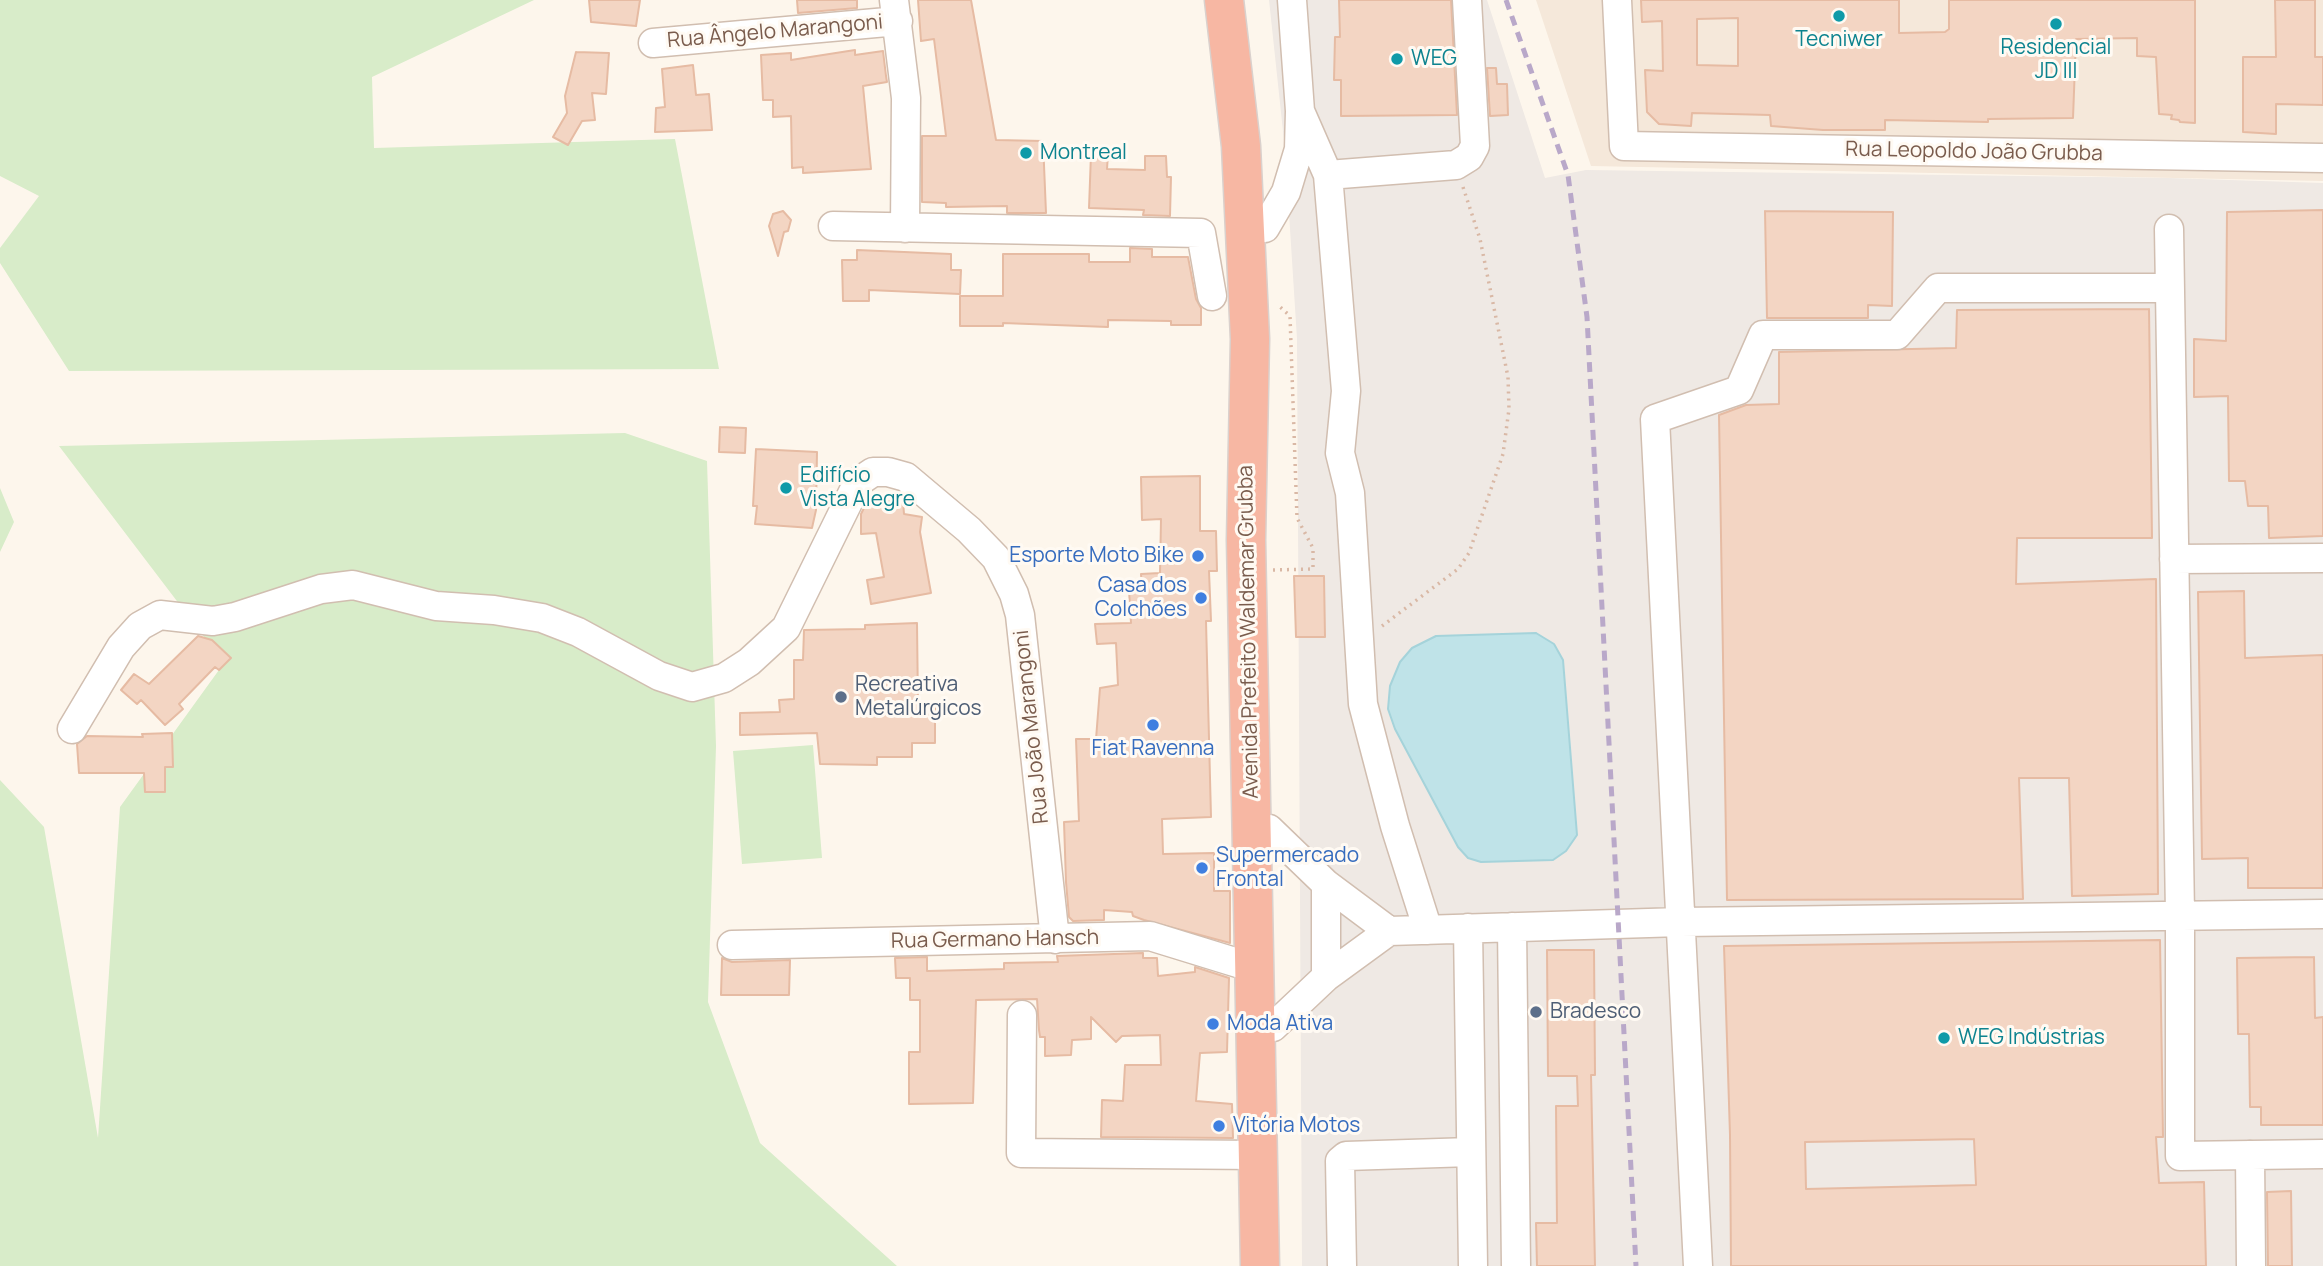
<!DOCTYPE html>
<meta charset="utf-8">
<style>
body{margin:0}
canvas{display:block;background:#fdf6ec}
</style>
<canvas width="2323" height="1266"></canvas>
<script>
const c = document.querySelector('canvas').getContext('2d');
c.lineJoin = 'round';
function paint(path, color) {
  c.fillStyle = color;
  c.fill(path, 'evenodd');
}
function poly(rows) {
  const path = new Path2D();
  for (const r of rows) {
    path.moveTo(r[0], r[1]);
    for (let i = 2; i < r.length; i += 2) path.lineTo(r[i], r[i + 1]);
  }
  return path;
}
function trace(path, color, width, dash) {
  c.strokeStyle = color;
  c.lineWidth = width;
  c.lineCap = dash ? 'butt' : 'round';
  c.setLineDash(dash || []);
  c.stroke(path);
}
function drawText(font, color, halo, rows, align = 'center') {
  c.font = font + ' Manrope,sans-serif';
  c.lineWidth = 6;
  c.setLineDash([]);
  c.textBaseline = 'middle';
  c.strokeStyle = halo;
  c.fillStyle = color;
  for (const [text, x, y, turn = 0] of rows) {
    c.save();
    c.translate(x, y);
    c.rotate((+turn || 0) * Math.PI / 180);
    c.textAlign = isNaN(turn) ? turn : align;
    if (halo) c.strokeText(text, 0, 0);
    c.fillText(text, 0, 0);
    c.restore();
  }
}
const residential = poly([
 [1536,0,2323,0,2323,181,1591,166]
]);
const industrial = poly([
 [1269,0,1487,0,1545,178,1586,170,2168,178,2323,183,2323,1266,1302,1266,1297,339,1285,150]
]);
const green = poly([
 [0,0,534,0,372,77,374,148,675,139,719,369,69,371,0,263,0,248,39,196,0,176],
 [625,433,707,461,716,746,708,1002,760,1143,897,1266,0,1266,0,780,44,827,98,1138,120,807,224,663,59,446],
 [0,488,14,522,0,552],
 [813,745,822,858,742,864,733,751]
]);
const water = poly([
 [1536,633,1554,644,1563,660,1577,835,1566,851,1553,860,1481,862,1468,858,1458,847,1395,729,1388,709,1390,686,1400,662,1412,648,1436,636,1536,633]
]);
const building = poly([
 [589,0,640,0,636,26,591,22,589,0],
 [797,0,857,0,857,8,798,13,797,0],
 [918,0,971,0,996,140,1043,141,1046,213,1007,213,1007,206,946,207,946,203,922,202,922,136,946,136,934,39,921,41,918,0],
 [1339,0,1451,0,1457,115,1341,116,1341,80,1334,80,1335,37,1340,37,1339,0],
 [1641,0,1899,0,1899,33,1945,32,1949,29,1949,0,2195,0,2195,123,2180,122,2179,120,2171,119,2172,115,2159,114,2156,57,2137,56,2137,38,2076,39,2073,118,1988,119,1988,122,1885,120,1885,130,1823,130,1771,126,1770,115,1692,113,1691,126,1659,124,1647,112,1645,70,1663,71,1662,21,1642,22,1641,0],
 [1738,18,1738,66,1697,65,1697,19,1738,18],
 [2275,0,2315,0,2315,57,2323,57,2323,105,2276,104,2276,134,2243,132,2243,57,2276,57,2275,0],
 [855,50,855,55,883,51,886,76,887,82,863,86,871,169,803,173,803,167,792,168,791,116,773,117,773,100,763,100,761,55,791,53,791,60,855,50],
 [576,52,609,53,606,94,592,93,595,120,582,121,568,145,553,137,567,113,565,96,576,52],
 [693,65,696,95,709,94,712,130,655,132,656,108,665,107,662,69,693,65],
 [1487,68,1496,68,1497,84,1507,84,1508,115,1490,116,1487,68],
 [1091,154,1108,154,1107,169,1145,170,1145,156,1166,156,1167,177,1171,177,1170,216,1143,215,1144,210,1089,208,1091,154],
 [2323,210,2323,536,2269,538,2268,506,2248,506,2245,481,2229,481,2228,396,2194,397,2194,339,2226,341,2227,212,2323,210],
 [783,211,791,220,788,231,784,232,778,256,769,226,773,214,783,211],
 [1765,211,1893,212,1892,306,1868,305,1868,318,1767,318,1765,211],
 [1130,248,1152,249,1152,257,1188,257,1196,299,1201,308,1201,325,1171,325,1171,321,1108,320,1108,327,1003,323,1003,326,960,326,960,296,1003,296,1003,254,1089,254,1089,262,1130,262,1130,248],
 [857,250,951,254,951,270,961,270,960,294,869,290,869,301,843,301,842,260,857,260,857,250],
 [2149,309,2152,538,2017,538,2016,584,2156,579,2158,894,2072,896,2069,778,2019,778,2023,899,1727,900,1719,415,1746,405,1779,404,1779,352,1956,348,1957,310,2149,309],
 [720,427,746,428,745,453,719,452,720,427],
 [756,449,817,452,816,510,812,528,755,524,757,506,753,506,756,449],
 [1200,476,1200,531,1216,531,1217,571,1209,571,1211,621,1206,621,1211,817,1162,819,1163,854,1214,853,1214,891,1230,891,1230,943,1144,920,1133,916,1132,912,1104,910,1104,920,1073,921,1069,917,1066,882,1064,822,1079,821,1076,739,1096,739,1100,688,1118,685,1116,643,1097,644,1095,624,1131,623,1129,590,1142,589,1141,574,1160,573,1161,519,1142,520,1141,477,1200,476],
 [903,501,904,514,922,517,920,532,931,593,871,604,867,580,884,577,876,533,861,534,861,514,867,502,903,501],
 [1294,576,1324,576,1325,637,1296,637,1294,576],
 [2244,591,2245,658,2323,655,2323,888,2248,888,2248,858,2202,859,2198,592,2244,591],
 [917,623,918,706,935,705,935,743,912,743,912,757,877,757,877,765,820,764,817,733,740,735,740,713,780,712,779,700,794,699,794,660,803,660,804,630,865,629,865,625,917,623],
 [198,636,212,640,231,658,219,670,215,667,179,704,183,709,165,725,141,700,137,704,121,690,134,674,149,684,198,636],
 [172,733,173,767,165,767,165,792,145,792,144,773,79,773,77,744,87,736,143,737,142,734,172,733],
 [2160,940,2163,1137,2156,1137,2159,1183,2204,1182,2206,1266,1731,1266,1730,1135,1724,946,2160,940],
 [1974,1139,1976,1185,1806,1189,1805,1142,1974,1139],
 [1547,950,1594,950,1595,1075,1591,1075,1595,1266,1537,1266,1536,1223,1557,1223,1556,1106,1578,1106,1577,1076,1548,1076,1547,950],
 [1143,953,1143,958,1157,958,1158,976,1195,972,1195,967,1229,978,1227,1052,1200,1053,1196,1101,1232,1104,1233,1138,1101,1137,1102,1100,1123,1101,1125,1065,1161,1065,1160,1035,1122,1036,1116,1042,1091,1017,1091,1039,1072,1040,1071,1055,1045,1056,1045,1037,1040,1037,1039,1030,1037,999,976,1000,973,1103,909,1104,909,1052,920,1052,920,1000,910,1000,910,978,896,978,895,958,927,957,927,971,1004,969,1004,963,1058,962,1057,956,1143,953],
 [2314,957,2315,1018,2323,1017,2323,1125,2261,1125,2261,1107,2250,1107,2249,1034,2238,1034,2237,958,2314,957],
 [722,958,732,962,790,960,789,995,721,995,722,958],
 [2291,1191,2292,1266,2268,1266,2267,1192,2291,1191]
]);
const path = poly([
 [1273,570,1313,569,1313,548,1297,518,1290,316,1278,305],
 [1382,626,1458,569,1469,553,1503,454,1509,409,1508,377,1480,239,1463,187]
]);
const minor = poly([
 [894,0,906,98,905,228],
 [1617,0,1624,146,2323,158],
 [653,43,898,21],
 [1300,111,1328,175,1456,165,1469,157,1475,146,1467,0],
 [1328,175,1346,391,1340,453,1350,493,1363,704,1395,826,1428,930],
 [833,226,1201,233,1212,296],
 [1265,228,1286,192,1299,149,1300,111,1292,0],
 [2169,229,2180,914,2180,1156,2323,1154],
 [2174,559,2323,558],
 [72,729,121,647,140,626,160,615,213,621,235,617,321,589,353,585,436,606,494,610,542,618,578,632,659,676,692,687,724,678,749,662,786,628,858,482,873,472,888,472,906,477,969,530,996,558,1014,594,1020,615,1055,939],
 [1269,829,1326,884,1389,931,1326,977,1273,1027],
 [1326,884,1326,977],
 [1512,927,1516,1266],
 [1468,928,1473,1266],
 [1389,931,1681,922,2323,914],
 [732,945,1150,936,1254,968],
 [1022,1015,1021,1153,1258,1155],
 [2250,1155,2251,1266],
 [1342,1266,1340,1161,1346,1156,1471,1152],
 [1698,1266,1655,419,1739,390,1763,335,1897,335,1938,288,2169,288]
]);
const highway = poly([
 [1224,0,1241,146,1250,339,1246,540,1260,1266]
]);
const rail = poly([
 [1506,0,1568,175,1587,317,1636,1266]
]);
const markers = [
 [1839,16,7,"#0f9aa8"],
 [2056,24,7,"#0f9aa8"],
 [1397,59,7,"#0f9aa8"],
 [1026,153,7,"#0f9aa8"],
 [786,488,7,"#0f9aa8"],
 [1198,556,7,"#3f7fe0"],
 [1201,598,7,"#3f7fe0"],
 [841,697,7,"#5c6f8a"],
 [1153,725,7,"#3f7fe0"],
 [1202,868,7,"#3f7fe0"],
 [1536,1012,7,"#5c6f8a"],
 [1213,1024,7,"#3f7fe0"],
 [1944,1038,7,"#0f9aa8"],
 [1219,1126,7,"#3f7fe0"]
];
const streetNames = [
 ["Rua Ângelo Marangoni",775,32,-5],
 ["Rua Leopoldo João Grubba",1974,152,1],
 ["Avenida Prefeito Waldemar Grubba",1249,632,-91],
 ["Rua João Marangoni",1032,727,-96],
 ["Rua Germano Hansch",995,940,-1]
];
const cultureNames = [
 ["Tecniwer",1839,40,"center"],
 ["Residencial",2056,48,"center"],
 ["JD III",2056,72,"center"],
 ["WEG",1411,59],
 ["Montreal",1040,153],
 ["Edifício",800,476],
 ["Vista Alegre",800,500],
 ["WEG Indústrias",1958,1038]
];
const shopNames = [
 ["Esporte Moto Bike",1184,556,"right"],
 ["Casa dos",1187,586,"right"],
 ["Colchões",1187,610,"right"],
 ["Fiat Ravenna",1153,749,"center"],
 ["Supermercado",1216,856],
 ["Frontal",1216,880],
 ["Moda Ativa",1227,1024],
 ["Vitória Motos",1233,1126]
];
const serviceNames = [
 ["Recreativa",855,685],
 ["Metalúrgicos",855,709],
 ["Bradesco",1550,1012]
];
paint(residential, '#f5e8da');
paint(industrial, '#efe9e4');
paint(green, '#d8ecc9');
paint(water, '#bfe3e8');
trace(water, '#a5d3da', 2);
paint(building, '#f3d5c3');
trace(building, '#e6bba3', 2);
trace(minor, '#d1beb0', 31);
trace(highway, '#dad1cd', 41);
trace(path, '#d9b8a5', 3.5, [2, 5]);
trace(minor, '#fff', 28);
trace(highway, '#f7b7a3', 38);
trace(rail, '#b9a8c9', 5, [10, 7]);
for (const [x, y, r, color] of markers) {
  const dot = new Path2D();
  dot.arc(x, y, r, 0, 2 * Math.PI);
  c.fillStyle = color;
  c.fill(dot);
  trace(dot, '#fffaf3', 2.5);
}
drawText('21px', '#7a5c4d', '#fffaf3', streetNames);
drawText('21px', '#0d838f', '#fffaf3', cultureNames, 'left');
drawText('21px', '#366cbe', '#fffaf3', shopNames, 'left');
drawText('21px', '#4e5e75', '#fffaf3', serviceNames, 'left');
</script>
